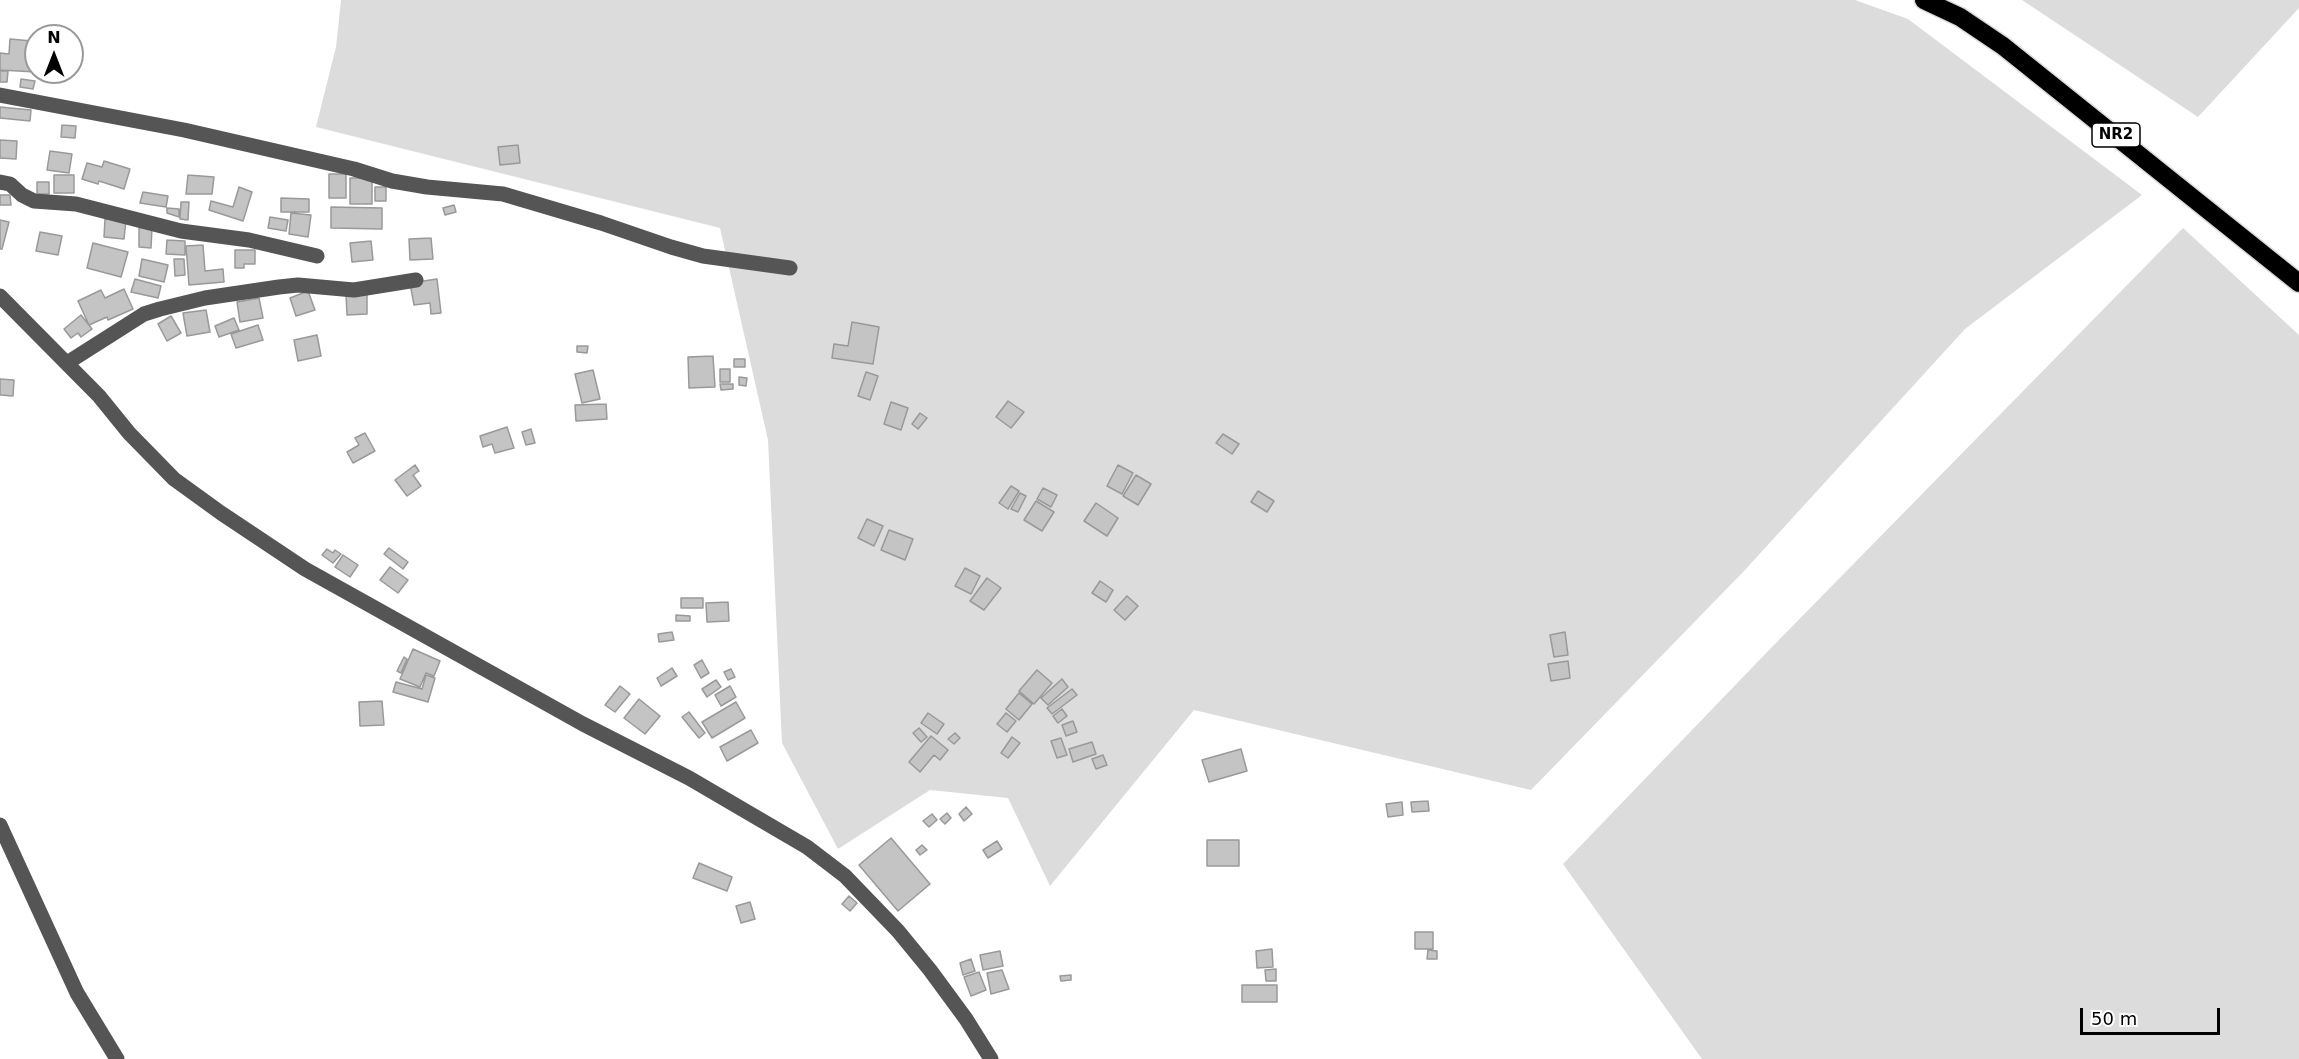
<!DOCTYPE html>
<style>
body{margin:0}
#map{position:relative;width:2299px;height:1059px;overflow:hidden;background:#fff;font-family:"DejaVu Sans",sans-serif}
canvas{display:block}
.north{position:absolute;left:24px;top:24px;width:60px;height:60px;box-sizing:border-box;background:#fff;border:2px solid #999;border-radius:50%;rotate:0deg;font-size:16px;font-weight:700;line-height:24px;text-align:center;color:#000}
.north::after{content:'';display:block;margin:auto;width:21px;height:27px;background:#000;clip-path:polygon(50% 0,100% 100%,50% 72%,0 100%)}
.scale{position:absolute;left:2080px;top:1008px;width:140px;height:27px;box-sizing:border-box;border:3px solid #000;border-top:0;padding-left:8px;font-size:18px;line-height:21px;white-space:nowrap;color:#000;-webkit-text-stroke:4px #fff;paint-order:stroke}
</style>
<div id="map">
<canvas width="2299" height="1059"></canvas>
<div class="north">N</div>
<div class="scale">50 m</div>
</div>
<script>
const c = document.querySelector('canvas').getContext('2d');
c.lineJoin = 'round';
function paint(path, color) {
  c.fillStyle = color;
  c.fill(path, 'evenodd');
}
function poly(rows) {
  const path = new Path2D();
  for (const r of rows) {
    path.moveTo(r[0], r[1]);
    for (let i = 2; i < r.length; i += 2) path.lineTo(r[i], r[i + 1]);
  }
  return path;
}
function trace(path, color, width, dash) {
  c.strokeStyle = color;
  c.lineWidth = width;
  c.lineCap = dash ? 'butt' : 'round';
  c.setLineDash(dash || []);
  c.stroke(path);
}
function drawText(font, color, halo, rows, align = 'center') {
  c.font = font + ' "DejaVu Sans",sans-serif';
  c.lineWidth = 4.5;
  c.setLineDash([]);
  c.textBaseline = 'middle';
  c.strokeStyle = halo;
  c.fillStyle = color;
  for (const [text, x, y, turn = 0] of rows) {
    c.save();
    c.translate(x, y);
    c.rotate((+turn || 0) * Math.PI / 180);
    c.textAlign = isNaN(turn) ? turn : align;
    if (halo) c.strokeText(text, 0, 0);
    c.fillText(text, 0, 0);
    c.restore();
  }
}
const green = poly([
 [341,0,1855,0,1908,19,2142,195,1965,329,1744,571,1531,790,1194,710,1050,886,1008,798,930,790,838,849,782,743,768,440,720,228,316,127,336,47],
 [2022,0,2299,0,2299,8,2198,117],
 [2183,228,2299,335,2299,1059,1702,1059,1563,864,1770,649]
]);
const building = poly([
 [10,39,32,41,32,47,36,47,36,72,0,70,0,53,9,54,10,39],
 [0,71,8,71,7,82,0,82,0,71],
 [21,79,35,81,33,89,20,87,21,79],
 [0,107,31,110,30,121,0,118,0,107],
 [62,125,76,126,75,138,61,137,62,125],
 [0,140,17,141,16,159,0,158,0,140],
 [518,145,520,163,500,165,498,147,518,145],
 [50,151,72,154,69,173,47,170,50,151],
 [104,161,130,169,124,189,99,181,98,184,82,179,87,163,102,167,104,161],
 [329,174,346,174,346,198,329,198,329,174],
 [54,175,74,175,74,193,54,193,54,175],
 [188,175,214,177,212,194,186,194,188,175],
 [350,178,372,178,372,204,350,204,350,178],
 [37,182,49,182,49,194,37,194,37,182],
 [239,187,252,192,243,221,209,210,211,201,233,207,239,187],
 [375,187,386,187,386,201,375,201,375,187],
 [143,192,168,196,166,207,140,203,143,192],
 [0,195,10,195,11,205,0,205,0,195],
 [281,198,309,199,309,212,281,212,281,198],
 [181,202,189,202,188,220,180,219,181,202],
 [454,205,456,212,445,215,443,208,454,205],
 [331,207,382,208,382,229,331,228,331,207],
 [167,208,179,209,179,217,167,213,167,208],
 [291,213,311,215,308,237,289,234,291,213],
 [270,217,288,220,286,231,268,228,270,217],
 [105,219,126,220,124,239,104,237,105,219],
 [0,220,9,222,2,249,0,249,0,220],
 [139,228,152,228,151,248,139,247,139,228],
 [40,232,62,236,58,255,36,251,40,232],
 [431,238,433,259,410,260,409,239,431,238],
 [167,240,185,241,185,255,166,254,167,240],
 [371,241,373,260,352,262,350,243,371,241],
 [93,243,128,252,121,277,87,268,93,243],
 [203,245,205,271,223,269,224,282,189,285,186,246,203,245],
 [235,250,255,250,255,264,244,264,244,268,235,268,235,250],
 [142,259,168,265,164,282,139,276,142,259],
 [174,259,184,259,185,275,175,276,174,259],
 [135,279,161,286,158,298,131,292,135,279],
 [437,279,441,313,431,314,430,303,414,305,410,283,437,279],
 [124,289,133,309,108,320,107,317,89,325,78,301,101,290,105,298,124,289],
 [308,291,315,310,296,316,290,298,308,291],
 [346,294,367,294,367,314,347,315,346,294],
 [259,298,263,318,240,322,237,302,259,298],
 [206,310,210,332,187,336,183,313,206,310],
 [81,315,92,329,81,337,78,333,71,338,64,329,81,315],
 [171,316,181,333,167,341,158,324,171,316],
 [234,318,239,330,219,337,215,326,234,318],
 [852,322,879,327,873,364,832,358,834,344,848,346,852,322],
 [258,325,263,340,236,348,231,334,258,325],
 [317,335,321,356,298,361,294,340,317,335],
 [577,346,588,346,587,353,577,352,577,346],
 [713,356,715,387,689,388,688,357,713,356],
 [734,359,745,359,745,367,734,367,734,359],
 [720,369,730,369,730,382,720,382,720,369],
 [593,370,600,399,582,403,575,374,593,370],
 [866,372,878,376,870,400,858,396,866,372],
 [739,377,747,378,746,386,739,385,739,377],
 [0,379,14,380,13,396,0,395,0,379],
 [720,384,733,384,733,389,721,390,720,384],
 [1008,401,1024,412,1011,428,996,417,1008,401],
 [891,402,908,408,901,430,884,424,891,402],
 [606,404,607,419,576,421,575,405,606,404],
 [920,413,927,418,918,429,912,424,920,413],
 [507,427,514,448,495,453,492,444,483,447,480,436,507,427],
 [531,429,535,443,526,445,522,432,531,429],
 [365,433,375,451,353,463,347,452,359,445,355,438,365,433],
 [1223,434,1239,444,1232,454,1216,443,1223,434],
 [415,465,419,471,413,475,421,486,407,496,395,480,415,465],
 [1118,465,1133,473,1122,494,1107,486,1118,465],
 [1136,475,1151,484,1138,505,1123,496,1136,475],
 [1011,486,1019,491,1008,509,999,503,1011,486],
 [1043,488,1057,495,1051,507,1037,499,1043,488],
 [1258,491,1274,501,1267,512,1251,502,1258,491],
 [1020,493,1026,496,1018,512,1011,509,1020,493],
 [1036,501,1054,512,1042,531,1024,520,1036,501],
 [1096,503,1118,518,1107,536,1084,521,1096,503],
 [867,519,883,526,874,546,858,538,867,519],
 [889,530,913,539,905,560,881,550,889,530],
 [389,548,408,562,403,569,384,554,389,548],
 [327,549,333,553,335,550,341,554,333,563,322,555,327,549],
 [343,555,358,565,350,577,335,567,343,555],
 [390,567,408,580,398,593,380,580,390,567],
 [965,568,980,576,971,594,955,586,965,568],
 [987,578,1001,588,984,610,970,601,987,578],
 [1100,581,1113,590,1106,602,1092,593,1100,581],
 [1127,596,1138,606,1125,620,1114,610,1127,596],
 [681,598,703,598,703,608,681,608,681,598],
 [728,602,729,621,707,622,706,603,728,602],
 [676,615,690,616,690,621,676,621,676,615],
 [672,632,674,640,659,642,658,634,672,632],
 [1565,632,1568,655,1554,657,1550,635,1565,632],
 [413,649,440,661,434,676,426,673,420,687,400,679,413,649],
 [404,657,407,659,401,673,397,671,404,657],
 [702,660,709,673,701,678,694,665,702,660],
 [1568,661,1570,678,1551,681,1548,664,1568,661],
 [672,668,677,676,661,686,657,678,672,668],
 [731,669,735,677,728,680,724,672,731,669],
 [1037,670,1052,683,1034,704,1019,691,1037,670],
 [426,675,435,678,428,702,393,692,396,682,422,689,426,675],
 [1062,679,1068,687,1048,705,1041,698,1062,679],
 [716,680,721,687,707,697,702,689,716,680],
 [620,686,630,694,615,712,605,705,620,686],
 [730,686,736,697,721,706,715,695,730,686],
 [1072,689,1077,695,1052,714,1047,708,1072,689],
 [1019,693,1032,704,1019,720,1006,709,1019,693],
 [639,699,660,716,645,734,624,718,639,699],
 [382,701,384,725,360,726,359,702,382,701],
 [736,702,745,718,712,738,702,722,736,702],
 [1062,709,1067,716,1058,723,1053,716,1062,709],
 [689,712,705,733,699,738,682,717,689,712],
 [928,713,944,724,937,734,921,723,928,713],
 [1006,713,1016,721,1007,732,997,724,1006,713],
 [1073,721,1077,732,1066,736,1062,725,1073,721],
 [919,728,927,737,921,742,913,733,919,728],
 [751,730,758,743,727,761,720,747,751,730],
 [955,733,960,738,954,744,948,739,955,733],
 [931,736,948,750,940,760,934,755,920,772,909,762,931,736],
 [1012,737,1020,743,1008,758,1001,753,1012,737],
 [1061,738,1067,755,1057,758,1051,741,1061,738],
 [1092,742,1096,754,1073,762,1069,749,1092,742],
 [1241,749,1247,771,1209,782,1202,760,1241,749],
 [1103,755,1107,765,1096,769,1092,759,1103,755],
 [1428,801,1429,811,1412,812,1411,802,1428,801],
 [1402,802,1403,815,1388,817,1386,804,1402,802],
 [966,807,972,814,964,821,959,814,966,807],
 [947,813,951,818,945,824,940,819,947,813],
 [932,814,937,820,929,827,923,821,932,814],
 [891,838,930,884,898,911,859,865,891,838],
 [1207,840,1239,840,1239,866,1207,866,1207,840],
 [997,841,1002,849,988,858,983,850,997,841],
 [922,845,927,850,920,855,916,850,922,845],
 [699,863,732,877,727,891,693,878,699,863],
 [849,896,857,903,850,911,842,904,849,896],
 [750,902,755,919,741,923,736,906,750,902],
 [1415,932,1433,932,1433,949,1415,949,1415,932],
 [1272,949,1273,967,1257,968,1256,951,1272,949],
 [1428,950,1437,951,1437,959,1427,959,1428,950],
 [1000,951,1003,966,983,970,980,955,1000,951],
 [971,959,975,971,963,975,960,963,971,959],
 [1276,969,1276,981,1266,981,1265,970,1276,969],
 [1002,970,1009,989,991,994,987,973,1002,970],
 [979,972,986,990,971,996,964,977,979,972],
 [1071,975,1071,980,1061,981,1060,976,1071,975],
 [1242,985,1277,985,1277,1002,1242,1002,1242,985]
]);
const minor = poly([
 [0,95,184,130,354,169,392,181,427,187,503,194,601,223,671,247,703,256,790,268],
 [0,182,10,184,22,195,34,201,76,204,181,231,249,240,317,256],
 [0,296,99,396,129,433,174,479,221,513,305,569,583,724,689,778,807,847,845,876,898,931,930,970,966,1019,991,1059],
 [67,363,144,314,160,309,205,298,279,287,298,285,354,290,416,280],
 [0,825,77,993,117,1059]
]);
const highway = poly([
 [1924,0,1960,17,2003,46,2299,283]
]);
const shields = [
 [2116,135,48]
];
const shieldNames = [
 ["NR2",2116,135]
];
paint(green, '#dcdcdc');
paint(building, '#c4c4c4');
trace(building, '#999', 1.5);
trace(highway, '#dbdbdb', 21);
trace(minor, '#555', 15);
trace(highway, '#000', 18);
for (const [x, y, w] of shields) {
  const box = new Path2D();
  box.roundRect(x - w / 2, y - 12, w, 24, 4.5);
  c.fillStyle = '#fff';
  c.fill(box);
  trace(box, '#000', 1.5);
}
drawText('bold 15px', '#000', null, shieldNames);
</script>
